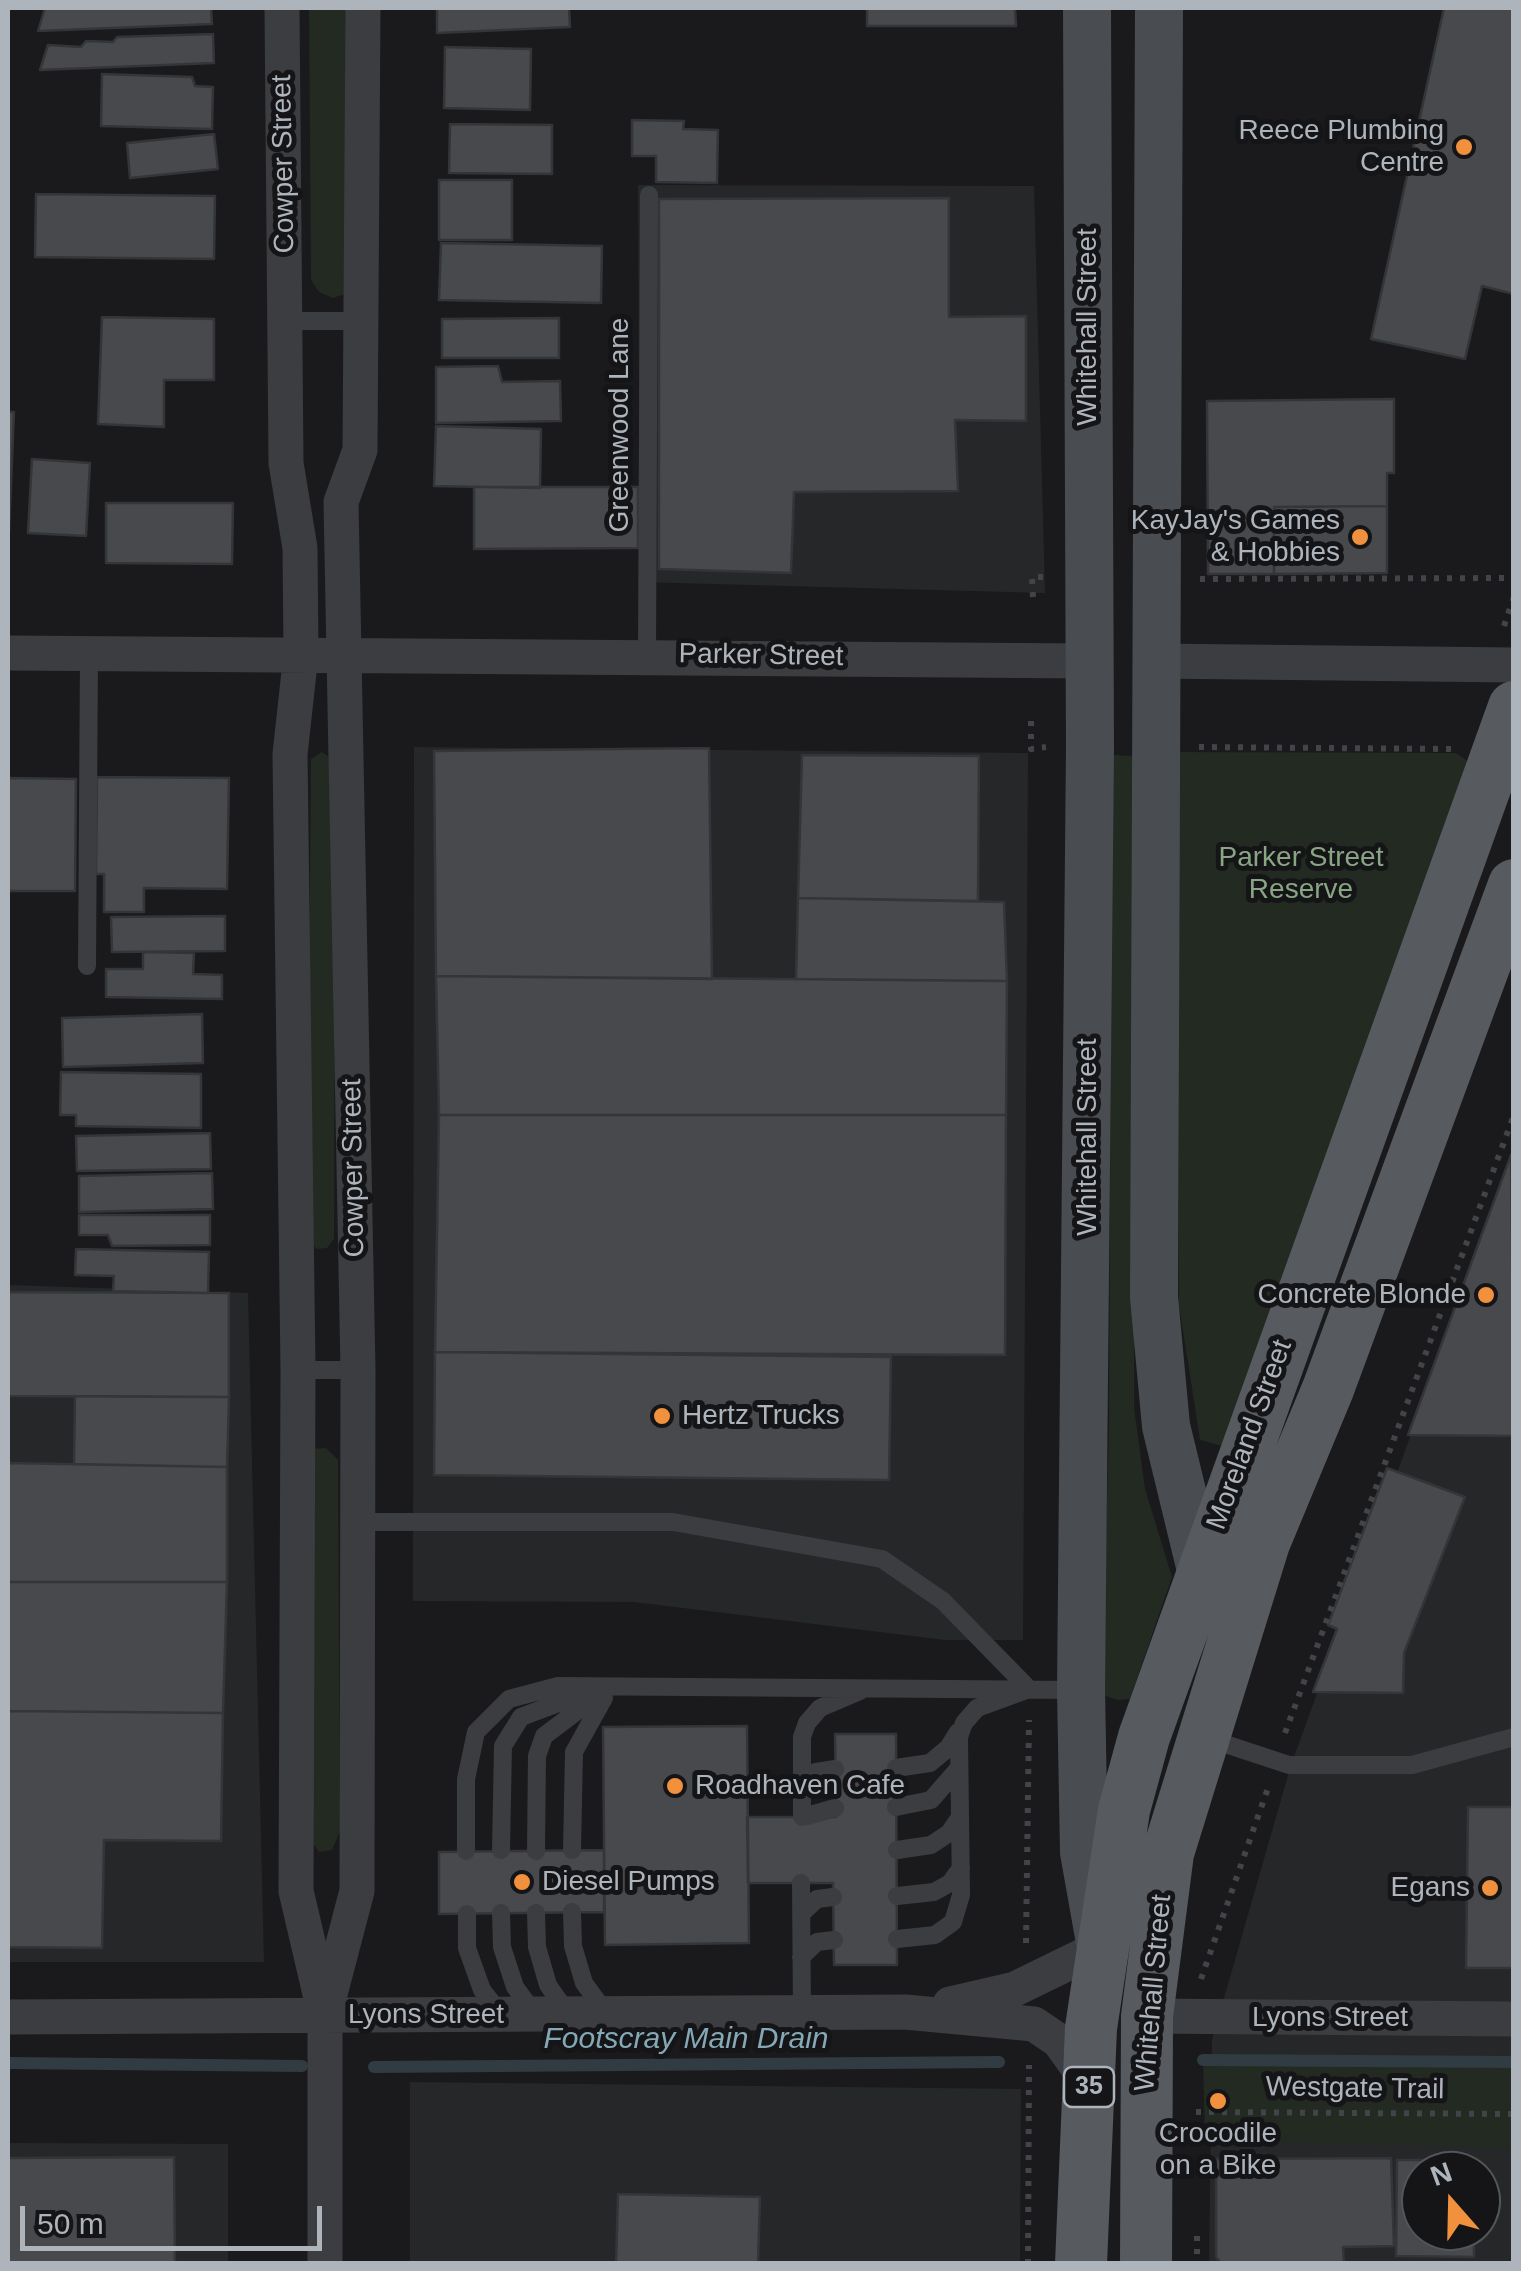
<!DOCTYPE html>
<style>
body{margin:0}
#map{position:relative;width:1521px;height:2271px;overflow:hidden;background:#1a1a1c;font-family:Helvetica,sans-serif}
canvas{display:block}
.frame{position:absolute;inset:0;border:10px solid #adb4bc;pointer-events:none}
.north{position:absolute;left:1401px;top:2151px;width:100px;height:100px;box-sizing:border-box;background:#151517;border:2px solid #525559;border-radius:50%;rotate:340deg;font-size:28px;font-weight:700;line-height:40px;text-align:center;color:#adb4bc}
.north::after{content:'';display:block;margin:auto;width:35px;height:45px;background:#f1913e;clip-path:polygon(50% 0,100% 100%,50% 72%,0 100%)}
.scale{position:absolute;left:20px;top:2206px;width:302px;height:45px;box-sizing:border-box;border:5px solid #adb4bc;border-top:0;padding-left:12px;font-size:30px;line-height:35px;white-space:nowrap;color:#adb4bc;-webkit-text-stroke:8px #151517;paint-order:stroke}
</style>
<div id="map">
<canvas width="1521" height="2271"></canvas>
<div class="frame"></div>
<div class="north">N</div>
<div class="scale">50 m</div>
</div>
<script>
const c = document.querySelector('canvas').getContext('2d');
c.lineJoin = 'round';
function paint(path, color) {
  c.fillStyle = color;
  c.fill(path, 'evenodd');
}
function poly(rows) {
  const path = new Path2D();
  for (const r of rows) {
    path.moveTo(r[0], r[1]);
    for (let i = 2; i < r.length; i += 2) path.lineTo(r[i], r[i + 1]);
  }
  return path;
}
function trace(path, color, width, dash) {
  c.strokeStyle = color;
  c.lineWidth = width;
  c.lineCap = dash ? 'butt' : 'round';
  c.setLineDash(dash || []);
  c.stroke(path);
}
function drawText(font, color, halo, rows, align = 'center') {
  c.font = font + ' Helvetica,sans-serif';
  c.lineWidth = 10;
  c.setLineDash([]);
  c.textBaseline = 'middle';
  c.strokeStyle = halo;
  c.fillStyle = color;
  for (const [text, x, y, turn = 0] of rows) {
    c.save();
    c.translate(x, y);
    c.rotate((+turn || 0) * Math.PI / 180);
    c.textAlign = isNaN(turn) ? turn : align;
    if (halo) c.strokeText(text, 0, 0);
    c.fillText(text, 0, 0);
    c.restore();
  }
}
const built = poly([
 [638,185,1034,186,1045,593,640,582],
 [414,747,1028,753,1023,1640,945,1640,634,1602,413,1601],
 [1513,1153,1513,2263,1209,2264,1212,2040,1291,1765],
 [1421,2171,1481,2171,1481,2231,1421,2231],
 [8,1285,248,1293,264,1962,8,1962],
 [410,2082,1021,2089,1020,2263,410,2264],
 [8,2143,228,2144,228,2263,8,2264]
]);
const green = poly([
 [309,8,348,8,348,293,333,298,319,292,311,280],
 [322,752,335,761,334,1239,327,1248,317,1249,307,1241,311,759],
 [1179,752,1456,753,1472,764,1222,1446,1200,1440,1179,1305],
 [1112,755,1134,756,1134,1407,1145,1489,1172,1577,1130,1699,1118,1700,1102,1695,1109,1425],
 [326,1448,338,1460,340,1831,332,1850,319,1852,309,1838,312,1449],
 [1203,2060,1513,2062,1513,2148,1205,2140]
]);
const stream = poly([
 [1203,2060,1514,2062],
 [8,2063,302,2066],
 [374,2067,999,2062]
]);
const building = poly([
 [45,8,211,8,212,24,38,31,45,8],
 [437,8,569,8,570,27,437,33,437,8],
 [867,8,1015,8,1016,26,867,26,867,8],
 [1444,8,1514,8,1514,294,1482,286,1465,359,1371,339,1444,8],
 [213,34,214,63,40,70,48,45,81,47,86,41,113,42,117,37,213,34],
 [445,47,531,49,530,110,444,108,445,47],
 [102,74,192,77,195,86,213,87,212,129,101,126,102,74],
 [632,120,684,121,683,129,718,130,717,183,656,182,656,156,632,156,632,120],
 [450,124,552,125,552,174,449,173,450,124],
 [214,134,218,169,130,178,127,143,214,134],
 [439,180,512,180,512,240,439,240,439,180],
 [36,194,215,196,214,259,35,257,36,194],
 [949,198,949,317,1026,316,1026,421,955,420,958,491,794,492,791,573,659,569,659,199,949,198],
 [441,243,602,246,601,303,439,300,441,243],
 [102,317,214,319,214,380,164,380,164,427,98,424,102,317],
 [559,318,559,358,442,358,442,319,559,318],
 [498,366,502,382,560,381,561,421,436,423,436,367,498,366],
 [1394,399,1394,473,1387,473,1387,506,1274,507,1274,574,1208,574,1207,401,1394,399],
 [8,412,14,412,9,532,8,532,8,412],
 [436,426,541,429,540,488,434,486,436,426],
 [32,459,90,463,86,536,28,533,32,459],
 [474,487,638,487,638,548,474,549,474,487],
 [106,503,233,503,232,564,106,563,106,503],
 [1387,506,1387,573,1274,574,1274,507,1387,506],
 [709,748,712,979,436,976,434,751,709,748],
 [802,755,979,756,978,901,798,898,802,755],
 [97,777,229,778,227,889,144,888,144,912,104,912,104,874,96,874,97,777],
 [8,778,76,779,75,891,8,891,8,778],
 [798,898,1004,902,1007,981,796,979,798,898],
 [225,916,225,951,112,952,111,917,225,916],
 [143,952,194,953,193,974,222,975,222,999,106,997,106,969,143,969,143,952],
 [436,976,1007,981,1006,1115,439,1115,436,976],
 [202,1014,203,1063,63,1067,62,1018,202,1014],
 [61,1072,201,1074,201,1128,76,1126,76,1115,60,1115,61,1072],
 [439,1115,1006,1115,1005,1355,435,1352,439,1115],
 [210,1133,211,1169,77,1171,76,1136,210,1133],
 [1511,1155,1514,1436,1408,1435,1511,1155],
 [212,1173,213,1209,79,1212,79,1176,212,1173],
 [79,1215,210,1215,210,1245,112,1246,108,1235,79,1235,79,1215],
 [76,1249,209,1252,208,1293,113,1291,114,1276,75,1275,76,1249],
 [8,1292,229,1293,229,1397,8,1396,8,1292],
 [435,1352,891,1357,889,1480,434,1475,435,1352],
 [75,1396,229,1397,227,1467,74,1464,75,1396],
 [8,1463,227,1467,227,1582,8,1582,8,1463],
 [1387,1468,1465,1497,1404,1653,1403,1693,1313,1692,1337,1629,1328,1625,1387,1468],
 [8,1582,227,1582,223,1713,8,1711,8,1582],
 [8,1711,223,1713,221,1841,104,1840,102,1948,8,1947,8,1711],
 [747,1726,749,1943,605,1945,603,1727,747,1726],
 [835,1734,896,1734,897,1965,834,1965,833,1883,748,1883,747,1817,836,1817,835,1734],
 [1468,1807,1514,1807,1514,1968,1466,1968,1468,1807],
 [604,1850,604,1912,439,1914,439,1852,604,1850],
 [174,2157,175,2264,8,2264,8,2158,174,2157],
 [1391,2158,1394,2246,1343,2247,1344,2264,1222,2264,1216,2257,1216,2159,1391,2158],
 [1397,2160,1475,2160,1475,2171,1421,2171,1421,2231,1474,2231,1474,2257,1396,2256,1397,2160],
 [618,2194,760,2197,758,2264,616,2264,618,2194]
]);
const path = poly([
 [1200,579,1514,578],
 [1033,597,1032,577,1045,577],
 [1504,626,1514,597],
 [1031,721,1031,749,1046,747],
 [1199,747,1452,749],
 [1285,1733,1514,1115],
 [1026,1943,1029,1720],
 [1201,1979,1268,1788],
 [1196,2112,1514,2114],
 [1197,2236,1197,2264],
 [1028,2264,1029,2065]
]);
const lane = poly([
 [286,321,362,321],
 [647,655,649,195],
 [87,966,89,653],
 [298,1370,358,1370],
 [358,1522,673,1522,882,1559,943,1601,1029,1689,977,1708,964,1723,959,1737,961,1895,953,1922,935,1935,897,1939],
 [1207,1738,1289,1765,1412,1765,1514,1737],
 [896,1768,930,1763,948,1748,958,1732],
 [802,1789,816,1772,835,1769],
 [896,1807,931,1800,959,1768],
 [807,1816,835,1808],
 [802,1817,802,1737,807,1723,820,1708,860,1691],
 [501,1850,503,1746,521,1717,585,1693],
 [572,1850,574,1752,604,1698],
 [897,1850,931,1845,949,1833,960,1817],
 [466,1851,466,1779,476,1732,509,1699,558,1686,1080,1690],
 [536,1851,537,1756,544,1736,597,1696],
 [801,1883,802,2014],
 [897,1896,934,1892,950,1883,961,1868],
 [572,1912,573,1946,584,1983,606,2013],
 [501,1913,502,1947,515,1987,535,2014],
 [536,1913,537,1947,548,1985,568,2014],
 [467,1914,467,1948,482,1990,501,2014],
 [801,1914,817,1899,833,1897],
 [801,1957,817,1942,834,1940]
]);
const street = poly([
 [282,8,286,463,300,548,301,654,290,754,298,1370,296,1891,325,2015,325,2264],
 [8,653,1088,661],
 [1155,661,1514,665],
 [950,2004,1015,1989,1101,1947],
 [326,2009,357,1891,358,1370,341,502,360,450,363,8],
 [1147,2016,1514,2019],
 [8,2017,905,2012,1034,2024,1059,2041,1089,2083]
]);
const secondary = poly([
 [1087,8,1090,747,1081,1690,1084,1852,1100,1942],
 [1159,8,1154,1297,1166,1426,1201,1570]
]);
const primary = poly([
 [1081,2264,1091,2028,1124,1810,1144,1737,1514,707],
 [1146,2264,1147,2016,1168,1853,1264,1543,1328,1389,1514,885]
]);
const markers = [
 [1464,147,10,"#f1913e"],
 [1360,537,10,"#f1913e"],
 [1486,1295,10,"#f1913e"],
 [662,1416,10,"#f1913e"],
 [675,1786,10,"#f1913e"],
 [522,1882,10,"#f1913e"],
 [1490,1888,10,"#f1913e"],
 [1218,2101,10,"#f1913e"]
];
const shields = [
 [1089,2087,50]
];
const shieldNames = [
 ["35",1089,2087]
];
const poiNames = [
 ["Reece Plumbing",1444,131],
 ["Centre",1444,163],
 ["KayJay's Games",1340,521],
 ["& Hobbies",1340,553],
 ["Concrete Blonde",1466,1295],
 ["Hertz Trucks",682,1416,"left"],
 ["Roadhaven Cafe",695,1786,"left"],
 ["Diesel Pumps",542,1882,"left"],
 ["Egans",1470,1888],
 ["Crocodile",1218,2134,"center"],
 ["on a Bike",1218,2166,"center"]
];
const streetNames = [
 ["Cowper Street",284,164,-91],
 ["Whitehall Street",1088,327,-90],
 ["Greenwood Lane",620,425,-90],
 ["Parker Street",761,656,1],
 ["Whitehall Street",1088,1137,-90],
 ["Cowper Street",354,1168,-91],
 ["Moreland Street",1250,1435,-70],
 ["Whitehall Street",1154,1993,-85],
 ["Lyons Street",426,2015],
 ["Lyons Street",1330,2018],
 ["Westgate Trail",1355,2089,1]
];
const parkNames = [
 ["Parker Street",1301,858],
 ["Reserve",1301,890]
];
const waterNames = [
 ["Footscray Main Drain",686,2040]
];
paint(built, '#262729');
paint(green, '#222a22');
trace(stream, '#303c41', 12);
paint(building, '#47494c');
trace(building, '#343538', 2.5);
trace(path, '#414448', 6, [5, 8]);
trace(lane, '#3b3d41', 18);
trace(street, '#3b3d41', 35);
trace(secondary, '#494d51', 48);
trace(primary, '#575b60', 52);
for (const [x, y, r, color] of markers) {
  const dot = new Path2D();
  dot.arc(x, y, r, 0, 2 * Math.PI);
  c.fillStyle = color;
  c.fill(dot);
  trace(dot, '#151517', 4);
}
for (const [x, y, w] of shields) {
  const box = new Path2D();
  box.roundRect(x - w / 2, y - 20, w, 40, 8);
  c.fillStyle = '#151517';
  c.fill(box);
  trace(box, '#adb4bc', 2.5);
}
drawText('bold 25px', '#adb4bc', null, shieldNames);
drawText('28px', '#adb4bc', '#151517', poiNames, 'right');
drawText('28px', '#adb4bc', '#151517', streetNames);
drawText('28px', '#89a684', '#151517', parkNames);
drawText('italic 30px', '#85a8b6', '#151517', waterNames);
</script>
